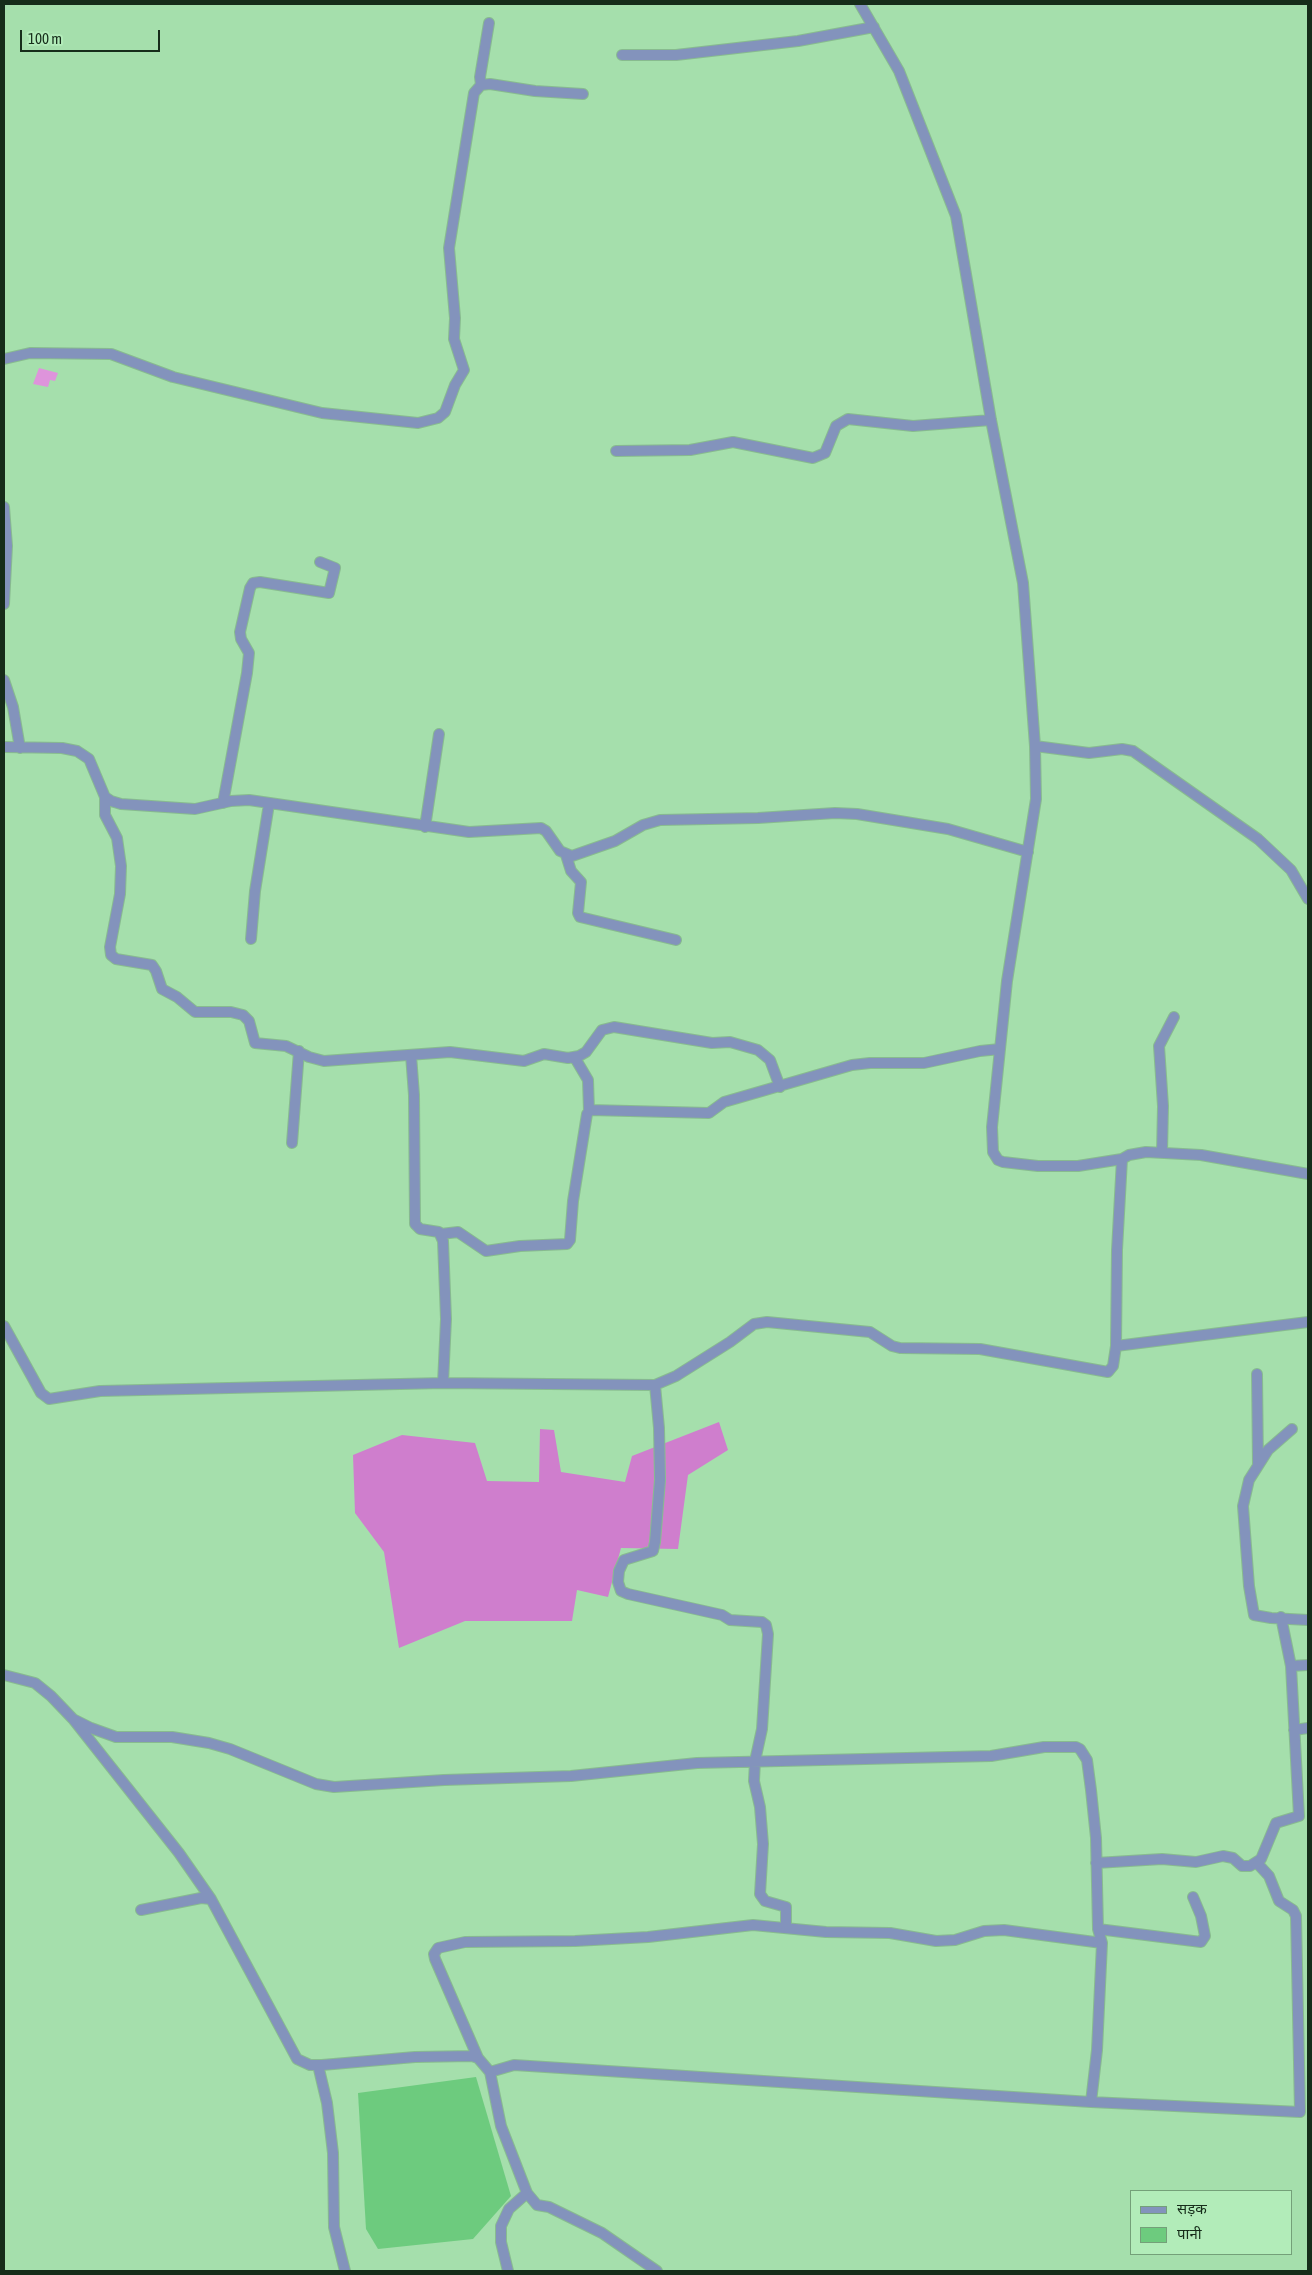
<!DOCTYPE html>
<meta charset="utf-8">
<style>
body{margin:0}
#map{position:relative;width:1312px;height:2275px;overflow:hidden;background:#a5dfac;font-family:"Asap Condensed","Noto Sans Devanagari",sans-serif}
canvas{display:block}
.frame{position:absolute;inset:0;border:5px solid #162d1a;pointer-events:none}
.legend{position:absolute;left:1130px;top:2190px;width:162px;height:65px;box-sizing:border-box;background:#b2ecb9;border:1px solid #74a079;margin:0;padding:6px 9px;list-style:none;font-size:15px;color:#162d1a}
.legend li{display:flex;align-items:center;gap:10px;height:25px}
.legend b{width:25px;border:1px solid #74a079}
.scale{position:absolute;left:20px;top:30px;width:140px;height:22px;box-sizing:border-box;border:2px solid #162d1a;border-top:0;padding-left:6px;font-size:15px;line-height:18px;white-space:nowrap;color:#162d1a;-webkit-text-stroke:4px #b2ecb9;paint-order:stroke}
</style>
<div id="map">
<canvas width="1312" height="2275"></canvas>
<div class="frame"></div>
<ul class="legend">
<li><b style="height:6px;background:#8393bc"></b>सड़क</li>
<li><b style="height:14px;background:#6dcb7e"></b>पानी</li>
</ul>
<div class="scale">100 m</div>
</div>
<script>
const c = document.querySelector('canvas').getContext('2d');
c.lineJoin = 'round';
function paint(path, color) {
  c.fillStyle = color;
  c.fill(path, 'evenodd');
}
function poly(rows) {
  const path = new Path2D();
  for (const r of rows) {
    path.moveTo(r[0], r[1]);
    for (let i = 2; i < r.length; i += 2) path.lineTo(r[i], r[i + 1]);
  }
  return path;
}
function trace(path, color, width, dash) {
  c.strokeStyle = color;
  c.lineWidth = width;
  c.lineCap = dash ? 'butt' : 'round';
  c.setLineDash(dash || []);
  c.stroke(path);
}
const green = poly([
 [39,368,58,373,55,381,50,380,48,387,33,384]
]);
const forest = poly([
 [719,1422,728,1450,688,1475,678,1549,621,1548,608,1597,577,1590,572,1621,465,1621,399,1648,384,1552,355,1513,353,1455,402,1435,475,1443,487,1481,539,1482,540,1429,554,1430,561,1472,625,1482,632,1456]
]);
const water = poly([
 [476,2077,511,2196,473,2239,378,2249,366,2229,358,2093]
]);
const street = poly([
 [860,4,899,71,956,216,991,420,1023,583,1035,746,1036,799,1007,981,992,1127,993,1152,998,1160,1003,1162,1038,1166,1078,1166,1122,1159],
 [622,55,676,55,798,41,874,27],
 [481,85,480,77,489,23],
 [4,359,30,353,111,354,173,377,322,413,418,423,438,418,445,412,455,385,464,370,454,339,455,318,449,248,474,93,481,85,490,84,535,91,583,94],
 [616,451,690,450,733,442,813,458,825,453,836,426,848,419,913,426,991,420],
 [4,507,7,546,4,604],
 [4,680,13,707,20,748],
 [1035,746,1089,753,1122,749,1133,751,1258,839,1291,870,1308,899],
 [4,747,62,748,77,751,89,759,105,797,111,801,121,804,195,809,231,801,249,800,469,832,541,828,546,831,560,851,572,856,615,841,643,825,660,820,758,818,835,813,857,814,948,829,1028,852],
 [105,797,105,815,117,838,121,866,120,894,110,947,111,955,116,959,152,965,156,971,162,989,177,997,195,1012,231,1012,243,1015,249,1021,255,1043,286,1046,309,1057,324,1061,450,1052,524,1061,544,1054,568,1058,579,1056,586,1052,602,1030,614,1027,712,1043,730,1042,758,1050,770,1060,780,1087],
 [223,803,247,673,249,653,241,639,240,632,250,588,253,583,260,582,329,593,335,568,320,562],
 [425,827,439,734],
 [566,855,571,871,581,882,578,913,580,917,676,940],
 [251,939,255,891,269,804],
 [411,1055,414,1095,415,1224,420,1229,439,1232,443,1241,446,1319,443,1383],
 [572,1058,575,1058,588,1080,589,1111],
 [292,1143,299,1051],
 [1162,1153,1163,1106,1159,1046,1174,1017],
 [441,1234,458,1232,486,1251,520,1246,567,1244,570,1240,573,1201,587,1114,590,1110,709,1113,724,1102,852,1065,870,1063,924,1063,980,1051,1000,1049],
 [4,1326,41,1393,49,1399,100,1391,443,1383,655,1385,676,1376,730,1342,754,1324,767,1322,870,1332,892,1346,900,1348,980,1349,1108,1372,1113,1366,1116,1346,1117,1250,1122,1159,1129,1155,1146,1152,1201,1155,1308,1174],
 [1116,1346,1308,1322],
 [1257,1374,1258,1465],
 [655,1385,659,1428,660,1480,655,1542,653,1551,624,1560,619,1571,618,1582,621,1591,628,1594,722,1615,730,1620,762,1622,766,1625,768,1634,762,1729,755,1761,754,1781,760,1807,763,1844,760,1894,765,1901,786,1907,786,1928],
 [1292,1429,1268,1450,1249,1480,1243,1506,1249,1586,1254,1615,1271,1618,1308,1620],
 [1291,1666,1308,1665],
 [4,1675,35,1683,51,1696,73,1719,179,1853,211,1899,297,2059,310,2065,322,2065,415,2057,472,2056,478,2058,490,2072,501,2126,527,2193,537,2205,549,2207,602,2233,657,2271],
 [73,1719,91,1728,116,1737,172,1737,209,1743,230,1749,316,1784,334,1787,444,1780,571,1776,697,1763,991,1756,1044,1747,1076,1747,1080,1749,1087,1760,1091,1790,1096,1838,1098,1929,1102,1943,1097,2050,1091,2102],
 [1294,1730,1308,1728],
 [1096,1863,1162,1859,1196,1862,1223,1856,1233,1858,1242,1866,1250,1866,1261,1859,1276,1823,1299,1816,1291,1666,1281,1617],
 [141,1910,201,1898,211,1899],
 [1098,1929,1201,1942,1205,1936,1201,1916,1193,1897],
 [478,2058,435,1959,434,1954,438,1948,465,1942,575,1941,648,1937,753,1925,826,1932,890,1933,936,1941,955,1940,984,1931,1004,1930,1102,1943],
 [318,2065,327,2103,333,2153,334,2227,345,2271],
 [490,2072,514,2065,1091,2102,1300,2112,1296,1916,1293,1910,1279,1901,1269,1876,1257,1863],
 [508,2271,501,2242,501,2226,509,2209,527,2193]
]);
paint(green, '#de94db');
paint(forest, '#cf7ecd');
paint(water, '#6dcb7e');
trace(street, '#88bb8f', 12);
trace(street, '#8393bc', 10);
</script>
